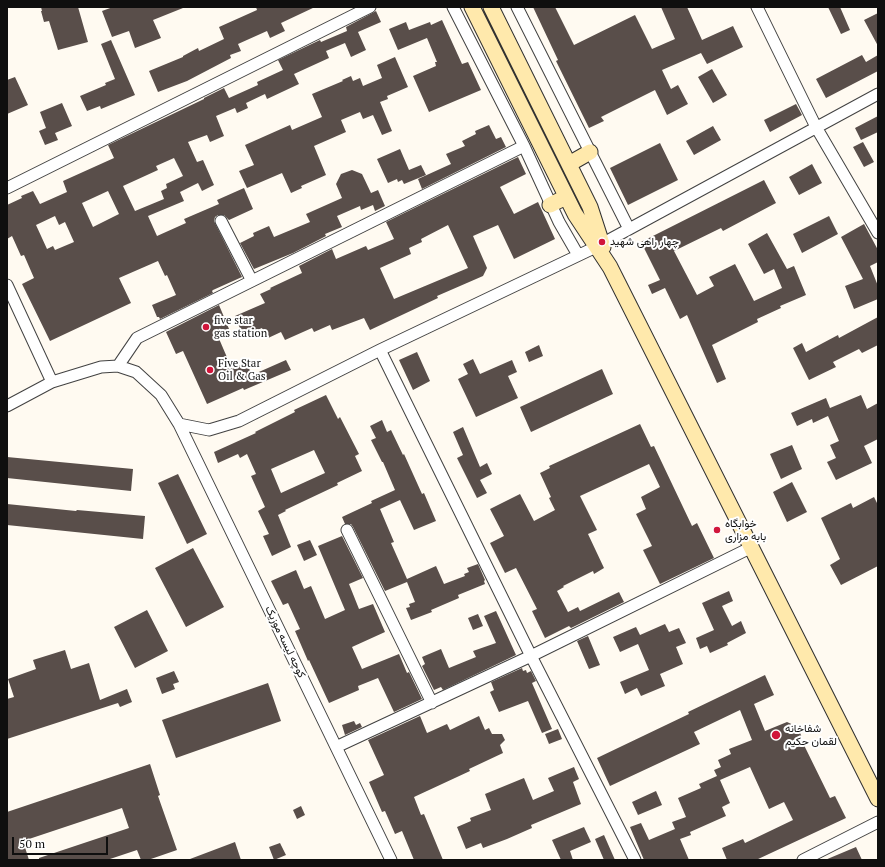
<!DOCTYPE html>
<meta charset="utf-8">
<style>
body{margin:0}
#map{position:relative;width:885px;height:867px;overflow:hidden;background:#fffaf1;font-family:"PT Serif",serif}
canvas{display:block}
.frame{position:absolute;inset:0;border:8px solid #0f0f0f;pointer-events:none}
.scale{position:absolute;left:12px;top:837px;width:96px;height:18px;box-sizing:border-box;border:2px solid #0f0f0f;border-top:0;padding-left:5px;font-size:12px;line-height:14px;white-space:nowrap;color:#0f0f0f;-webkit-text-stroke:3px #fff;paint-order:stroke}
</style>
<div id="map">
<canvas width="885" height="867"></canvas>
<div class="frame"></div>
<div class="scale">50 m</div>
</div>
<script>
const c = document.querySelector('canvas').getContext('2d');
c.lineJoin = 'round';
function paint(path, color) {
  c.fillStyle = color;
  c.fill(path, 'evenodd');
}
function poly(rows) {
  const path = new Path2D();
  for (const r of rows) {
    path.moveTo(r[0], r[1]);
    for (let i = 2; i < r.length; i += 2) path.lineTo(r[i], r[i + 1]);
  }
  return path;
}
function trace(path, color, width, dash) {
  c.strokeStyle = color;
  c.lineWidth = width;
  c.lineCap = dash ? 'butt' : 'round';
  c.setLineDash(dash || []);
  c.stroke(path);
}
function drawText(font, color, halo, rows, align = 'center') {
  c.font = font + ' "PT Serif",Vazirmatn,serif';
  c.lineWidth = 4;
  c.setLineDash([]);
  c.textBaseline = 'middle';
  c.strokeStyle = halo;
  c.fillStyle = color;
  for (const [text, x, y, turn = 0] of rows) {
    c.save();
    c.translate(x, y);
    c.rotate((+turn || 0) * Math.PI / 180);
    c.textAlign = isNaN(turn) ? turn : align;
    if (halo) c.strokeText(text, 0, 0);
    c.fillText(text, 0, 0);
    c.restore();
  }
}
const building = poly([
 [41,7,78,7,88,42,58,50,49,21,44,22,41,11,42,11],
 [113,7,183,7,183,8,153,20,161,38,135,48,129,31,112,37,102,11],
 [256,7,315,7,281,23,285,31,270,38,267,31,238,44,241,51,230,55,231,58,187,81,158,92,149,71,183,57,183,56,198,48,199,51,224,39,219,27,257,10],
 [533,7,555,7,574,45,635,15,652,49,675,39,661,7,687,7,702,40,733,26,743,47,707,64,701,53,662,70,671,89,678,85,688,104,667,115,655,90,601,117,604,121,589,128,556,61,558,60],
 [828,7,840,7,850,30,841,34],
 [376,11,381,22,358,32,366,50,351,57,345,43,326,51,329,58,294,74,299,84,267,99,265,94,246,103,248,108,237,113,235,108,216,116,224,136,210,142,207,135,188,142,197,162,203,160,214,185,202,191,198,183,180,192,184,201,148,216,157,236,186,223,184,219,219,204,217,200,244,188,253,209,229,220,224,215,218,215,215,217,214,221,242,277,213,290,212,291,213,293,160,319,159,317,157,317,152,305,176,295,167,275,165,276,158,261,119,278,131,303,50,341,22,284,34,278,24,255,21,256,12,236,7,239,7,205,22,198,21,196,33,191,40,204,67,192,63,181,114,158,108,145,204,99,204,98,224,88,229,98,258,85,257,82,283,70,278,60,320,40,321,42,347,31,346,27],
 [174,158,183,176,166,184,167,188,161,191,164,199,135,211,123,186,158,170,156,166],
 [108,191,119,214,93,227,82,203],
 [55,216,59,225,65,222,74,242,55,250,53,246,47,249,36,225],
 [878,13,878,46,864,20],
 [442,20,462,64,468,62,481,90,429,112,413,76,436,66,435,62,437,62,427,38,398,50,389,29,406,22,409,30,430,22,431,25],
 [111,40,135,95,101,109,100,106,87,111,80,96,106,85,105,83,115,79,101,44],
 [862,55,866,62,878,55,878,71,826,98,816,79],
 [395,57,408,87,387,96,388,99,380,102,392,131,382,135,373,115,363,119,360,112,341,120,346,132,314,146,326,175,301,186,302,188,291,193,282,173,247,188,239,171,254,165,245,145,290,125,292,130,322,117,312,94,343,81,342,80,351,76,353,81,360,78,363,86,382,78,377,65],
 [712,69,727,95,713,103,698,77],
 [15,77,28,105,7,114,7,80],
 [62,103,72,126,55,133,58,140,45,145,39,131,46,128,40,112],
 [796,104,802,115,770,132,764,120],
 [878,116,878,132,861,140,855,128],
 [489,125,496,139,501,137,506,147,422,189,418,179,451,164,446,154,465,146,462,141,476,134,475,131],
 [713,126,721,140,694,155,686,141],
 [863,142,874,162,864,167,853,147],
 [660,143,678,180,628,205,610,168],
 [400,149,409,170,421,165,426,175,404,184,402,180,398,182,397,179,388,183,377,159],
 [518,157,526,174,500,187,514,214,538,202,555,239,514,259,498,225,473,236,487,268,483,276,437,296,438,298,370,330,364,318,332,330,330,325,314,332,312,328,285,340,281,332,266,339,262,328,243,336,235,316,265,303,260,294,271,289,270,288,302,273,299,266,332,249,336,259,366,246,368,250,394,239,386,222],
 [448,225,468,268,394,299,380,268,411,254,409,248,422,242,421,239],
 [812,164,822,183,799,195,789,177],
 [352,170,362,174,371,193,378,190,385,206,375,211,373,205,361,210,360,206,337,216,342,227,325,234,326,236,293,253,254,269,240,243,254,236,253,233,269,226,274,237,310,222,306,214,342,198,336,184,341,174],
 [764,180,776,203,723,231,721,228,674,251,697,295,714,286,709,277,735,264,754,301,782,288,774,269,764,274,748,244,767,233,787,269,794,266,806,295,780,306,781,308,757,319,758,322,712,345,726,379,717,383,687,315,680,319,665,288,652,294,648,285,660,280,641,242],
 [829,216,838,234,802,253,793,234],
 [864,224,878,250,878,262,870,266,878,286,878,299,854,309,845,286,863,279,841,237],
 [219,305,229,329,217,334,232,369,246,362,252,375,286,360,291,370,244,390,243,388,207,404,183,351,176,354,166,332],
 [878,317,878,345,862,353,859,349,833,362,836,367,809,380,793,348,802,343,806,352,838,335,839,338],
 [539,345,543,356,529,362,525,352],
 [417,352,430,381,413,390,399,360],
 [473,359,480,374,512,360,517,372,508,376,518,398,476,417,458,379,468,374,463,364],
 [602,369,613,394,531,432,520,407],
 [326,395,338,419,340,417,359,454,355,456,362,471,337,483,338,485,285,510,286,511,278,515,291,547,272,556,263,536,269,534,258,511,265,507,251,476,256,474,247,454,240,458,238,454,218,463,214,452,256,433,255,432,295,412,294,410],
 [314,450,325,473,281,493,271,469],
 [861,395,867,409,878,403,878,439,864,446,872,463,836,480,827,462,836,458,830,445,839,441,828,416,813,423,812,419,797,426,791,413,826,398,830,408],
 [382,420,387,432,391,430,403,455,404,454,422,494,424,493,436,521,414,530,400,500,380,509,394,542,391,543,407,579,436,566,444,584,465,576,464,574,469,572,467,568,478,564,485,580,484,581,485,584,458,595,459,598,431,610,432,612,411,620,406,608,410,607,409,604,415,602,407,582,385,591,353,527,351,524,345,524,342,517,372,503,371,501,395,490,383,462,382,462,371,440,376,438,370,426],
 [640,424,651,447,654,446,692,526,697,523,714,558,660,584,643,550,652,546,636,514,646,509,641,497,660,487,649,464,580,496,597,530,588,534,604,568,594,574,593,571,563,586,564,587,557,591,568,612,578,607,580,611,619,592,624,602,571,628,569,626,545,638,532,611,537,609,516,568,505,573,490,543,504,536,490,509,520,494,534,521,555,510,549,498,551,497,540,473,550,468,549,466],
 [463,427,480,467,487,463,492,474,480,480,487,493,477,498,457,458,463,455,453,432],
 [792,445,802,469,781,479,770,454],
 [7,457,133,469,131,491,7,478],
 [178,474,207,534,187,544,158,483],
 [792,482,807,512,787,522,773,492],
 [874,497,878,505,878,566,841,585,830,565,840,559,821,518,851,503,853,508],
 [7,504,76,511,77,510,145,516,143,539,7,525],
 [342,536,363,578,349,584,359,609,373,604,385,632,352,647,362,669,399,654,407,673,409,672,422,699,394,712,378,678,358,686,359,690,329,703,309,660,308,661,295,631,300,629,288,603,283,605,271,581,296,570,304,589,311,586,325,619,345,610,318,546],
 [310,540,317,555,304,561,297,545],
 [193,548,224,607,186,627,155,568],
 [729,591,733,601,722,606,732,626,741,621,746,633,727,643,728,645,710,653,707,646,700,649,696,638,714,630,702,603],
 [147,610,168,651,135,668,114,627],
 [496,611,516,655,443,690,441,687,434,690,422,666,425,664,422,657,441,649,449,668,476,657,473,651,496,643,484,616],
 [478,614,483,626,473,630,468,618],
 [665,624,669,632,679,628,686,643,676,647,683,664,660,674,665,686,641,696,637,688,625,694,620,682,649,670,638,644,620,652,613,637,636,627,640,635],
 [588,636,600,665,589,669,577,641],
 [65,650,71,669,89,663,100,700,127,689,132,702,120,707,118,703,7,739,7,699,14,697,8,679,36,669,33,660],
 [522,668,523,671,526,670,527,673,531,671,536,681,532,683,552,729,542,733,528,701,499,712,490,692,494,690,491,682],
 [174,671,179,682,173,684,175,689,162,694,156,678],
 [765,675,774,695,754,704,765,731,787,722,798,727,802,738,801,739,830,798,835,796,846,818,756,860,727,860,722,848,743,839,745,843,793,820,784,802,769,809,750,767,720,780,730,803,722,807,726,816,690,832,691,835,680,839,689,860,644,860,630,827,641,823,649,840,675,829,672,822,686,817,678,798,701,788,699,784,717,776,714,770,721,767,718,760,731,754,729,749,752,740,740,710,694,732,700,744,610,786,597,758,689,714,688,712],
 [268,683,281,721,176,758,162,720],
 [420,716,427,733,447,724,450,730,479,716,485,730,489,728,492,734,502,734,505,740,500,745,503,753,469,769,470,771,414,797,421,815,424,814,443,860,414,860,402,831,395,834,385,811,382,812,369,782,384,775,368,740],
 [354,721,356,725,360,723,362,727,345,735,342,725],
 [558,729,562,739,549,744,545,734],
 [150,764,160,795,158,796,177,850,148,860,141,860,137,850,107,860,39,860,39,858,129,828,122,808,23,841,29,860,7,860,7,812],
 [574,767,579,779,573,782,581,804,531,825,532,828,507,839,483,848,481,843,466,849,457,827,471,821,470,818,491,810,485,794,524,778,533,800,554,791,548,778],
 [656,791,662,805,638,815,632,802],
 [301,806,305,815,297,819,293,810],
 [584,827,591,842,570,851,573,860,561,860,552,840],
 [604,835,615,860,604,860,595,839],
 [235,842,241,860,190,860,190,859],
 [280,843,286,855,274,860,269,847],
 [856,847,862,860,825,860]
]);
const minor = poly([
 [453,7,524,146,559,222,578,255],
 [517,7,629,229],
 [757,7,816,127,878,233],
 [7,188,370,7],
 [221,221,252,281],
 [7,285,52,382],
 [380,350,531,656,635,860],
 [118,366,137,338,524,146],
 [7,406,52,382,101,367,118,366,136,372,161,395,179,424,391,860],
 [179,424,209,430,239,421,380,350,596,247,878,94],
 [347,530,432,703],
 [336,747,531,656,752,547],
 [803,860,878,822]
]);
const secondary = poly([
 [472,7,575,214,610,267,878,799],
 [491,7,590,207,603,247],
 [569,164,590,152],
 [550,205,566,197]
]);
const markers = [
 [602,242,4,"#d1163b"],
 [206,327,4,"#d1163b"],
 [210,370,4,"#d1163b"],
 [717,530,4,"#d1163b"],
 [776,735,5,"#d1163b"]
];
const poiNames = [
 ["چهار راهی شهید",610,242],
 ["five star",214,321],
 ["gas station",214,334],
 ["Five Star",218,364],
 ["Oil & Gas",218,377],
 ["خوابگاه",725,524],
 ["بابه مزاری",725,537],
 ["شفاخانه",785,729],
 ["لقمان حکیم",785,742]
];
const streetNames = [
 ["کوچه لیسه موزیک",285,642,64]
];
paint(building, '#594e4a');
trace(minor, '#424242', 13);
trace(secondary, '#313131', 17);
trace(minor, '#fff', 11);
trace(secondary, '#ffe9ac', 15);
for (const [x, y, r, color] of markers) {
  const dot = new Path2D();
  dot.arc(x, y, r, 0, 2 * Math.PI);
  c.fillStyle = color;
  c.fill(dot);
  trace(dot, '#fff', 1.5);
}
drawText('11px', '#0f0f0f', '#fff', poiNames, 'left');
drawText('11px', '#0f0f0f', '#fff', streetNames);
</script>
